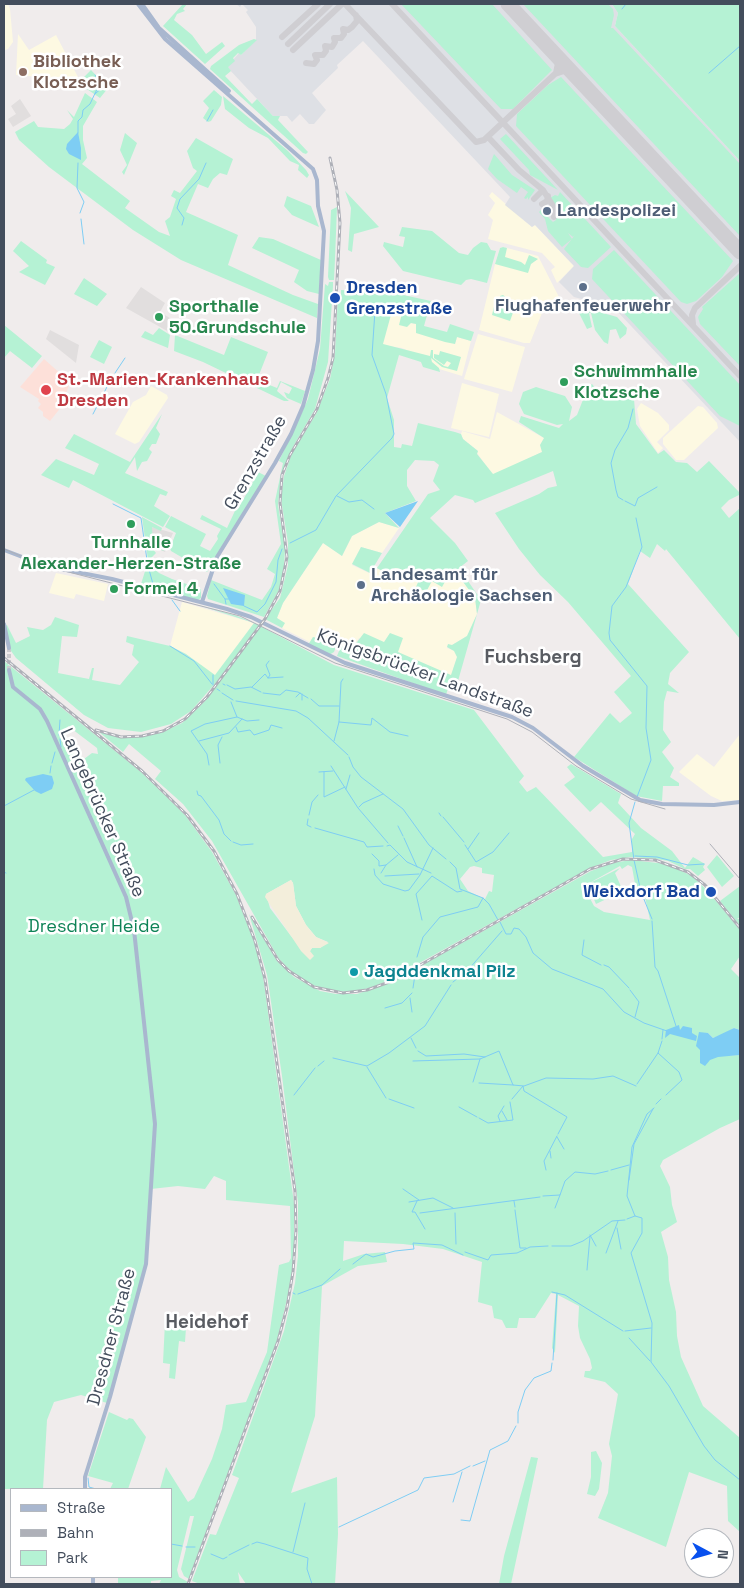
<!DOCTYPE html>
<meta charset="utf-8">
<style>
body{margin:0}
#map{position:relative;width:744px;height:1588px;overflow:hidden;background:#f0ecec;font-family:"Space Grotesk",sans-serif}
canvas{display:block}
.frame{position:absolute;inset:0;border:5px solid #434d5c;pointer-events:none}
.legend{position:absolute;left:10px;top:1488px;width:162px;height:90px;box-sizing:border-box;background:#fff;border:1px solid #b4b8be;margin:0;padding:6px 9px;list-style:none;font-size:15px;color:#434d5c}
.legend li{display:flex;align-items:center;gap:10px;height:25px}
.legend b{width:25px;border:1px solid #b4b8be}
.north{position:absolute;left:684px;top:1528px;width:50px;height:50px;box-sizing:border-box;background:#fff;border:1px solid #b4b8be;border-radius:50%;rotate:96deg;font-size:14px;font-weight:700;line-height:20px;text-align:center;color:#434d5c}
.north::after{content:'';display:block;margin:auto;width:18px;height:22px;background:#0850ee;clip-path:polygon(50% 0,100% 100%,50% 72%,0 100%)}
</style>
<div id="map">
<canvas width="744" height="1588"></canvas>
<div class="frame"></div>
<ul class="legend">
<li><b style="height:6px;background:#a9b7cf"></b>Straße</li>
<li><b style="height:6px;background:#aeb0b8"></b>Bahn</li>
<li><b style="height:14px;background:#b5f2d4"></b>Park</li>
</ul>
<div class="north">N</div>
</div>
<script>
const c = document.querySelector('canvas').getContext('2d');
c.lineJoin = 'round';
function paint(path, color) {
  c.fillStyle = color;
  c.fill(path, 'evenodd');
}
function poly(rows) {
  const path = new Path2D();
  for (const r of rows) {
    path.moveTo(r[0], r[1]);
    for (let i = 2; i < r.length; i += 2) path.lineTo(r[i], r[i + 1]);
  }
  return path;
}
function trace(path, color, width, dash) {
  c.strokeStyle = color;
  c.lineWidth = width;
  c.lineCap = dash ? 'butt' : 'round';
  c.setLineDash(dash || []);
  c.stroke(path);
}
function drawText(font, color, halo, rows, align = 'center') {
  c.font = font + ' "Space Grotesk",sans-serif';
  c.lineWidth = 5;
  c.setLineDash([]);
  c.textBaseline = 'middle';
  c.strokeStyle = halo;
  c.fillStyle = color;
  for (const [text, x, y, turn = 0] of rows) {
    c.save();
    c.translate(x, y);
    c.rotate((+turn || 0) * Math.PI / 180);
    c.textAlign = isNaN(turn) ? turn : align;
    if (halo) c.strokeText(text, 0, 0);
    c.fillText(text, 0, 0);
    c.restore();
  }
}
const commercial = poly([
 [4,4,8,4,10,9,13,42,8,49,5,50],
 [18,34,29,50,56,35,78,77,75,80,16,75],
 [492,192,532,227,535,225,574,266,557,283,551,270,555,267,542,253,488,239,493,220,488,215,495,203,489,196],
 [503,247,538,256,562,303,559,307,542,313,530,343,524,343,479,330,495,264,500,248],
 [392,310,402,313,404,322,416,324,455,344,457,337,471,341,462,376,436,368,421,356,402,348,382,345],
 [478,334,525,347,512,392,464,379],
 [462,383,499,394,489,437,451,428],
 [151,386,167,395,168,398,139,442,135,444,115,434,133,402,146,395],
 [641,403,658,413,669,425,669,430,657,442,663,448,658,453,640,426,637,409],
 [698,406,703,407,717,423,718,428,684,460,676,460,663,444,663,438],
 [497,412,544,438,542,452,493,475,477,453,478,451,463,439,461,434,462,431,490,439],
 [379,522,399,528,382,553,361,547,352,565,369,573,374,567,384,572,396,568,421,575,432,581,451,571,458,575,475,598,477,614,467,636,452,645,448,645,447,648,455,651,457,657,451,676,397,652,390,633,384,643,359,638,351,650,328,640,313,637,310,642,282,628,284,623,277,618,283,603,323,543,342,556,352,536],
 [56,573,108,584,104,601,76,594,74,599,49,593],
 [182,602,254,623,215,676,186,654,170,646],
 [740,734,740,800,722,801,711,796,679,772,697,754,714,767]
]);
const education = poly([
 [20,99,31,116,13,127,8,119,16,114,11,106],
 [141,287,165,303,160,312,173,320,169,332,126,308],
 [50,330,79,345,76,363,46,339],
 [152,527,173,533,165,552,152,546]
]);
const medical = poly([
 [44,359,70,382,62,406,50,421,43,416,43,412,38,408,41,404,38,401,39,399,20,387]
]);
const airport = poly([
 [236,4,612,4,618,13,615,26,740,161,740,442,616,310,610,313,597,309,589,301,574,297,559,282,574,266,535,225,532,227,505,205,510,197,363,41,337,65,338,68,312,93,326,110,314,124,309,124,300,114,292,122,287,116,273,116,227,67,239,53,241,55,256,40,256,27,246,12,248,10,242,4,240,7]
]);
const green = poly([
 [183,4,187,4,183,9,185,11,177,14,174,20,192,35,206,54,222,42,225,46,205,64,163,26],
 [401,4,492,4,552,70,513,109,501,109],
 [523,4,608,4,613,9,614,15,611,28,613,28,740,164,740,236],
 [612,4,740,4,740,161,615,26,618,13],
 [254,39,257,40,241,55,238,53,233,58,235,61,228,67,231,71,225,76,252,104,257,99,273,116,280,116,278,120,308,152,306,154,303,153,210,69,211,66,239,45],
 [91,70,108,88,100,98,78,83],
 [561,77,733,261,722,277,696,301,687,304,681,302,516,126,517,114,548,85],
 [214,90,222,97,221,105,211,121,208,122,203,118,209,108,203,101],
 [85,93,97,102,83,126,83,140,87,158,82,164,130,201,125,208,159,232,170,236,165,221,170,217,176,199,171,196,174,190,180,193,197,171,193,168,187,151,196,138,233,159,227,175,220,173,213,179,208,188,198,184,186,212,238,235,228,265,293,295,318,304,317,318,181,260,133,230,49,167,19,140,15,132,34,121,38,127,64,129,70,124,73,119,67,110,74,117],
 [223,96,288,151,306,170,309,175,307,178,298,170,299,165,290,161,268,138,249,128,225,109],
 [125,133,137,143,124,175,122,172,127,165,120,150],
 [506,134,558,190,530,175,529,170,500,139],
 [494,154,512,175,535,190,528,200,528,197,526,199,524,198,528,192,521,187,517,193,497,179,488,169],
 [345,191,379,227,354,234,352,252,348,250,351,208],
 [560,192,611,247,588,268,581,267,564,249,575,235,573,237,568,233,572,239,562,247,548,231,545,219,539,212,541,210,553,222,556,220,557,209,550,198,555,195,558,196],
 [287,196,311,206,319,227,292,215,284,206],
 [337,207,335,259,334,280,329,280,328,277,331,210],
 [402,227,432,231,459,253,468,255,473,248,481,242,487,243,491,250,496,251,487,283,471,279,466,280,461,285,403,271,383,246,384,242,403,247,405,237,399,236],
 [259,237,273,239,321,260,319,294,307,291,294,282,299,270,252,248],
 [21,241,47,260,46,263,55,267,45,285,19,272,29,266,13,251],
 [503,247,507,248,505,257,521,262,525,265,529,255,538,259,531,264,528,273,495,264,500,248],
 [614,250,740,385,740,426,720,416,592,279,593,269],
 [740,273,740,366,700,324,698,317,703,309,702,307],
 [84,278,107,294,97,306,74,294],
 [329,282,333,282,333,286,328,362,315,409,294,445,281,476,278,505,285,548,284,570,279,590,264,617,208,599,207,596,211,580,262,600,271,587,275,574,267,569,281,544,275,501,283,463,279,461,308,399,320,349,325,284,328,286],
 [341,290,394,293,431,301,424,326,447,332,450,324,474,332,471,341,457,337,455,344,445,342,416,333,416,324,411,323,407,327,399,325,402,313,392,311,383,344,430,356,431,350,433,350,433,358,444,366,448,367,451,363,447,361,444,365,434,358,434,354,439,355,440,351,461,357,457,371,442,367,431,358,432,362,439,368,440,372,423,367,421,362,399,355,387,398,394,420,394,447,401,448,402,444,412,446,418,423,455,432,461,434,463,439,478,451,477,454,493,474,542,452,540,445,544,438,519,422,521,416,559,428,563,424,557,425,524,414,519,404,523,392,536,387,565,396,572,407,569,421,577,415,588,387,592,384,598,391,634,399,636,424,658,454,664,450,676,462,687,463,697,472,709,461,739,492,739,495,729,500,721,508,729,518,740,508,740,639,666,549,665,551,657,544,650,558,640,551,628,584,689,652,670,673,668,684,679,693,667,691,664,702,663,730,671,742,662,752,674,768,670,777,679,783,679,786,663,786,662,801,636,796,574,757,610,713,620,723,632,713,614,692,631,676,568,602,540,575,519,549,495,513,539,494,548,488,557,486,553,471,475,503,473,500,455,495,430,518,455,543,468,561,459,568,481,600,456,688,449,685,446,695,337,656,341,646,351,650,364,633,384,642,390,633,403,638,398,652,451,675,457,657,454,651,447,647,448,644,452,645,467,636,477,614,475,598,458,575,451,571,442,587,432,581,426,592,416,587,421,575,396,568,384,572,377,568,428,494,440,490,433,481,439,465,434,461,415,460,407,470,407,486,416,501,385,513,399,528,379,522,352,536,342,556,323,543,283,603,277,618,285,623,282,628,265,619,280,598,288,565,288,543,281,499,284,476,292,453,316,414,330,379,335,353,338,295,341,295],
 [503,295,509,300,509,305,515,307,510,321,492,315,496,298,500,299,500,296],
 [575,305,591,306,596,311,617,317,627,328,626,334,620,339,616,329,610,330,608,344,604,342,595,330,591,313,589,313,592,327,587,329],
 [4,325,42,356,32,368,10,351,4,358],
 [159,328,170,335,168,348,141,337,145,331,153,335],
 [175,335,224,355,231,337,268,352,257,380,277,388,280,381,305,391,301,404,287,398,284,392,289,394,292,388,281,382,277,391,289,401,284,401,203,362,174,351],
 [99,340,112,347,104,364,90,357],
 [162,414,156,428,160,434,156,444,152,444,149,449,152,452,147,461,142,462,137,471,135,457,125,473,168,492,166,496,160,494,154,506,170,516,163,527,73,480,69,488,41,475,56,459,94,475,99,464,65,448,74,434,130,462],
 [256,471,266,476,207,572,171,551,170,548,176,533,165,527,171,516,206,534,200,546,210,551,218,539,217,536,221,529,200,519,202,515,227,528,240,500,243,500,252,484],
 [142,517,162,528,161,531,152,527,153,545,165,551,152,548,156,553,150,559,148,560],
 [361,547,382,553,370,573,352,564],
 [150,564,159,573,172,579,201,589,201,598,198,600,141,584,147,565],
 [195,604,237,616,259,625,220,678,191,711,171,724,141,732,108,728,84,715,16,658,9,648,5,626,7,625,16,643,30,636,27,627,43,630,51,625,55,617,79,625,77,637,62,636,58,673,89,679,92,668,94,668,92,680,120,685,139,662,132,655,134,645,126,642,127,636,170,646,186,654,215,675,254,623],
 [260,626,334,665,474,710,524,776,519,782,527,792,536,787,603,857,632,852,632,839,635,834,601,802,590,812,564,785,575,777,567,767,571,764,621,794,618,803,641,828,672,851,685,868,693,857,705,864,703,867,705,870,698,876,690,869,685,869,668,861,656,859,631,857,611,860,590,868,387,981,370,988,349,992,326,990,308,983,295,975,279,959,212,841,183,804,155,779,161,771,129,744,123,752,99,732,121,737,142,737,163,732,182,723,205,701],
 [474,866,482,868,482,873,494,875,492,892,489,891,485,899,468,891,460,879,470,867],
 [291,880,293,883,296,906,306,925,316,937,328,942,320,948,312,948,310,951,291,936,270,908,266,894],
 [313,637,337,644,334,652,329,655,308,645],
 [4,661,141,772,185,815,212,852,236,895,254,941,263,976,294,1203,294,1256,291,1282,277,1341,189,1579,184,1576,181,1569,194,1516,190,1516,177,1570,179,1577,188,1582,187,1584,159,1584,161,1580,151,1581,151,1584,118,1584,118,1577,171,1577,171,1489,160,1489,166,1467,188,1502,194,1498,212,1459,222,1429,226,1405,246,1402,267,1352,279,1265,289,1262,291,1258,290,1206,226,1200,226,1181,214,1176,205,1189,178,1186,151,1189,145,1263,107,1403,81,1395,54,1402,47,1420,43,1489,4,1489],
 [68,726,97,748,98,754,92,753,84,759,77,758,64,739],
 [717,855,734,876,722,887,707,867],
 [631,860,667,864,692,876,707,890,740,930,740,956,731,969,740,978,740,1030,734,1028,722,1035,713,1038,708,1033,700,1050,700,1063,718,1056,740,1055,740,1119,720,1128,663,1160,660,1166,670,1187,672,1205,677,1222,661,1232,668,1257,669,1280,676,1312,677,1336,681,1357,703,1406,740,1438,740,1532,728,1521,727,1486,689,1472,666,1547,598,1518,608,1493,612,1456,609,1444,618,1394,605,1382,584,1377,585,1371,590,1371,592,1368,590,1359,580,1338,578,1326,579,1306,558,1295,555,1353,552,1348,556,1294,551,1293,535,1318,519,1318,517,1328,506,1328,502,1320,494,1318,492,1306,478,1302,482,1262,443,1249,403,1244,344,1241,343,1261,364,1254,385,1252,387,1262,358,1266,322,1286,315,1416,291,1493,337,1477,338,1534,335,1584,246,1584,238,1572,240,1584,200,1584,192,1581,210,1534,216,1535,239,1478,232,1475,284,1331,295,1283,298,1256,298,1203,282,1076,267,975,249,914,277,961,294,977,320,991,336,994,357,994,392,982,591,871,612,863],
 [628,865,632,867,635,884,630,888,643,888,650,920,604,912,594,906,584,887,595,882,588,886,596,904,623,891,615,873,620,868,584,886,620,866,622,869],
 [740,886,740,917,737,919,740,919,740,926,720,901],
 [165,1322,179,1322,179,1328,186,1328,185,1342,179,1341,175,1379,169,1378,170,1364,163,1363],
 [109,1412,127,1420,129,1418,133,1419,146,1437,128,1489,110,1489,113,1483,88,1476],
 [596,1451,602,1463,599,1489,595,1496,587,1494,591,1477,591,1452],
 [531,1457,538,1458,511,1584,499,1584,504,1556]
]);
const sand = poly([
 [291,880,293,883,296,906,306,925,316,937,329,943,320,948,312,948,310,951,314,956,310,960,301,951,265,897,266,894]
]);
const water = poly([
 [78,132,81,148,81,160,69,154,66,149,67,144],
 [418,501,400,527,385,513],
 [223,588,245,595,244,606,231,604],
 [43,774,52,776,54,783,52,789,41,794,35,791,25,780,26,778],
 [679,1025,680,1030,683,1026,692,1028,692,1033,697,1036,696,1041,670,1034,665,1038,666,1030],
 [734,1028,740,1030,740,1055,718,1057,710,1060,705,1066,700,1063,700,1050,696,1046,699,1032,708,1033,713,1038]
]);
const stream = poly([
 [622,9,626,4],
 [709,73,740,46],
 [95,94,105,85],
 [207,121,213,110],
 [78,133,78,121,82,117,83,110,90,104,98,87,99,81,95,75],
 [78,163,77,188,84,202,80,213],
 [81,219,84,244],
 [182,225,184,218,177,208,180,199,199,179,206,163],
 [115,373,125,358],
 [93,414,108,385],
 [337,496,349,502,362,500,374,509],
 [623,500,618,497,616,490,611,463,615,450,628,428,633,409],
 [625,501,635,506,638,498,657,487],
 [113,504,141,518,147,560],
 [636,518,642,547,626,587,612,606,609,633,610,640,647,686,646,728,651,760,637,797],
 [290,543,316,530,336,496,392,438,394,434,386,394,372,355,375,311],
 [148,566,153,584,172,591],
 [214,584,225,599],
 [172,600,180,611],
 [226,604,225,599,229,599],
 [244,606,257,612,265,604,276,582,278,560,282,549],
 [170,646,194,661,212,684],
 [268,678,270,675,266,665,269,661],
 [223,684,225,685],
 [213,685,213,675],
 [227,685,235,689,251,687,261,692],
 [252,687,265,674,268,678,283,677],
 [217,689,220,691],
 [222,693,233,700],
 [263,693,280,695,286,690,298,692,308,698],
 [296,697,300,693],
 [311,699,319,706,339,706],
 [302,700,302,694],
 [236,701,296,711,308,718,348,755],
 [237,717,247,721,259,720],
 [339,722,371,725,372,718,390,732,408,736],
 [236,727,238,732,250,730,254,735,269,730,271,725,282,728],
 [59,735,60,720],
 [60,739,61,747],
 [199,741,229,733,242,719],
 [334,741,339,722,341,682,343,679],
 [349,757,353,767,361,777,403,809,429,845,446,859],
 [52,763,55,752],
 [220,763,218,745,222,737],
 [209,765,207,754,191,731,205,724,237,717,231,702],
 [331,766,358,808,388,843],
 [319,772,333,771],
 [324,772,324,797,345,787],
 [50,773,51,766],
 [346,789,350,775],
 [197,791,198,795,201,796,219,820,224,834,231,841],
 [635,802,629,823,634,860,641,892,652,919],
 [4,806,34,790],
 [359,807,363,803,383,794],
 [439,813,441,816],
 [309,815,312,802,318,795],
 [443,817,464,842],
 [308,819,307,825,311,827],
 [398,826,403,836],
 [315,828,364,842,367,847,383,846],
 [404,838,417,867],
 [233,842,241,845,253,844],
 [465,845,476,862,493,852,509,833],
 [387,846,390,845,407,862,431,873],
 [468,849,479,833],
 [372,854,379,861,379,866,386,865,398,855],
 [635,856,657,857,688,865,704,864],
 [450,862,456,868,460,889,483,898,489,904,498,920],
 [374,869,375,875,383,884,405,891,409,890,420,875,433,848],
 [4,872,6,873],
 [381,873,386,865],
 [385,876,419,874],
 [422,920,416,894,432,876,457,892,462,891],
 [652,921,655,967,658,971,676,1026],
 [500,922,506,934,511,934,514,928,519,929,526,937,533,953,552,969,603,989,624,1012,644,1023,667,1031],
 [584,940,582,955,601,965],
 [417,957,423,937,440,917,478,907,483,898],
 [604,965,609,967,629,988],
 [453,982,468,970,502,931],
 [413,988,415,975],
 [630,990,639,1002,635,1017],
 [410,998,412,1012],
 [385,1008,402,1003,412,993],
 [411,1038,416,1048],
 [662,1039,663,1030],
 [662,1041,658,1053,679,1072,682,1080,666,1095],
 [418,1051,426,1056,464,1054,485,1057],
 [333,1058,367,1066,389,1053,425,1026,451,985],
 [413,1061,480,1059,499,1051,513,1085,524,1086,546,1078,593,1079,613,1076,636,1086],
 [318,1066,324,1061],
 [367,1067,386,1098],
 [473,1082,480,1059],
 [479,1083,513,1085],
 [637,1084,658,1053],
 [294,1095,315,1068],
 [389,1099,414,1108],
 [512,1099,523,1086,524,1091,567,1117,558,1134],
 [656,1104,661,1099],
 [459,1107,477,1117],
 [654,1108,647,1114,632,1147,627,1196,635,1216,642,1218,642,1233,631,1253,652,1323,651,1362,669,1386,704,1446,715,1460,740,1480],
 [502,1111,507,1120],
 [479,1118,488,1123,513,1120,510,1102],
 [500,1121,498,1116,504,1106],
 [557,1137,564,1149],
 [550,1151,551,1158],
 [546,1170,544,1161,557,1136],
 [611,1170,629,1165],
 [629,1180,634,1144,653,1109],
 [403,1189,419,1200],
 [543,1196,560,1195,565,1181,575,1172,595,1174,608,1171],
 [417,1201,412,1212,415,1212,425,1229],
 [514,1201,515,1207],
 [409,1202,433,1198,453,1208],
 [555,1208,560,1195],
 [515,1210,520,1248,526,1248],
 [420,1213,540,1197],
 [455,1213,456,1244],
 [627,1219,635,1216],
 [617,1228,621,1249],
 [590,1235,596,1246],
 [552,1246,571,1246,583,1241,612,1221,625,1220],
 [465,1252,488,1260,491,1255,517,1253,530,1247,548,1246],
 [606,1253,618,1221],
 [353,1264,366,1254,373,1257,395,1251,414,1249,413,1243,442,1245,463,1255],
 [587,1270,590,1236],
 [552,1292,565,1295,623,1331],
 [293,1293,295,1294],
 [298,1294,322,1285,340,1269],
 [625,1331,651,1328],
 [629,1338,650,1361],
 [553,1360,557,1293],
 [518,1423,518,1412,525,1390,534,1378,551,1371,552,1363],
 [473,1466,485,1461],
 [88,1478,89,1487,96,1489],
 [453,1502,462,1472],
 [461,1520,470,1521,490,1450,508,1441,516,1426],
 [339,1527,418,1490,424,1478,454,1474,470,1466],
 [171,1544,182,1546],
 [252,1544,257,1542,265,1544,308,1558,307,1569,312,1584],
 [186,1547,195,1547],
 [293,1552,305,1503],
 [211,1554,223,1559,227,1557],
 [229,1555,249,1545]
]);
const taxiway = poly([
 [345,4,476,142,484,140,556,73,558,63,555,54],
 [392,4,740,376],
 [282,37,318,4],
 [288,44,330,4],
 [293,50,342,4],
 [306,63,314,64,317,60,315,55,323,55,326,51,325,46,332,47,335,42,334,38,341,38,344,34,343,29,348,30,352,27,357,21,356,15],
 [555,74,564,71,574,75],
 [488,137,519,170,543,190,555,209,554,217],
 [534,199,543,190],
 [542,204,547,201,548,196],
 [737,249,740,256],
 [693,324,692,315,695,308,740,266]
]);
const runway = poly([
 [508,4,740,252]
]);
const majorTunnel = poly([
 [9,648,9,670]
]);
const major = poly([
 [138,4,165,39,313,169,317,180,318,206,324,231,318,341,313,370,303,406,291,434,275,463,217,557,202,602],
 [142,4,159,28,229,91],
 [4,550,46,566,112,579,227,609,251,617,345,663,512,717,533,728,583,766,640,800,662,804,714,805,740,802],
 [4,624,9,648],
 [9,670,13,687,40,709,47,721,126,897,134,930,155,1124,146,1264,110,1397,85,1477,85,1489],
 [93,1577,93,1584]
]);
const tram = poly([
 [4,549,45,566,240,616,335,663,507,719,532,732,576,766,631,799,665,809],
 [710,844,740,879]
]);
const rail = poly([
 [4,658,142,771,187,815,214,851,237,894,255,941,265,979,295,1191,296,1230,293,1272,287,1307,278,1341,188,1584],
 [96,730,121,737,142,736,163,731,185,719,207,697,265,619,280,591,287,557,280,503,282,475,290,455,317,409,328,378,333,358,340,223,337,190,330,158],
 [252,917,278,960,289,971,314,987,343,993,367,990,392,981,590,869,623,859,655,860,688,872,705,885,740,928]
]);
const markers = [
 [23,72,5,"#8d6e63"],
 [547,211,5,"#5c6f8a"],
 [583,287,5,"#5c6f8a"],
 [335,298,6,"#1a4fb4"],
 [159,317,5,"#2e9e5b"],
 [564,382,5,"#2e9e5b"],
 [46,390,6,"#e0444e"],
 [131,524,5,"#2e9e5b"],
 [361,585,5,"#5c6f8a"],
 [114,589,5,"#2e9e5b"],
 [711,892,6,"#1a4fb4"],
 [354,972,5,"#0f9aa8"]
];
const educationNames = [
 ["Bibliothek",33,62],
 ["Klotzsche",33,83]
];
const serviceNames = [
 ["Landespolizei",557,211],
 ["Flughafenfeuerwehr",583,306,"center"],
 ["Landesamt für",371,575],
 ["Archäologie Sachsen",371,596]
];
const transitNames = [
 ["Dresden",346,288],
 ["Grenzstraße",346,309],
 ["Weixdorf Bad",700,892,"right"]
];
const leisureNames = [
 ["Sporthalle",169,307],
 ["50.Grundschule",169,328],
 ["Schwimmhalle",574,372],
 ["Klotzsche",574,393],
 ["Turnhalle",131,543,"center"],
 ["Alexander-Herzen-Straße",131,564,"center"],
 ["Formel 4",124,589]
];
const healthNames = [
 ["St.-Marien-Krankenhaus",57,380],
 ["Dresden",57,401]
];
const streetNames = [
 ["Grenzstraße",256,463,-60],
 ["Königsbrücker Landstraße",425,674,20],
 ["Langebrücker Straße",102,813,66],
 ["Dresdner Straße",112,1337,-75]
];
const parkNames = [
 ["Dresdner Heide",94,927]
];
const cultureNames = [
 ["Jagddenkmal Pilz",364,972]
];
const neighbourhoodNames = [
 ["Fuchsberg",533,658],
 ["Heidehof",207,1323]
];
paint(commercial, '#fdf9e2');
paint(education, '#e1dede');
paint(medical, '#fde0d9');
paint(airport, '#dee0e5');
paint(green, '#b5f2d4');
paint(sand, '#f3eedb');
paint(water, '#7ecdf4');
trace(stream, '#7ecdf4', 1);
trace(taxiway, '#cfced2', 6);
trace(runway, '#cfced2', 15);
trace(majorTunnel, '#cdcccf', 4, [4, 2]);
trace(major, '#a9b7cf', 4);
trace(tram, '#aeb0b8', 1);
trace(rail, '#aeb0b8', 3);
trace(rail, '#fff', 1, [4]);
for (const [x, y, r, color] of markers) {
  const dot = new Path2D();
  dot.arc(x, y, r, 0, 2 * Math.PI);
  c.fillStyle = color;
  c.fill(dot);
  trace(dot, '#fff', 2);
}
drawText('bold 18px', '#785e54', '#fff', educationNames, 'left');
drawText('bold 18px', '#4e5e75', '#fff', serviceNames, 'left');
drawText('bold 18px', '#164399', '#fff', transitNames, 'left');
drawText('bold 18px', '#27864d', '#fff', leisureNames, 'left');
drawText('bold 18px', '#be3a42', '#fff', healthNames, 'left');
drawText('18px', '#434d5c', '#fff', streetNames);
drawText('18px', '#0e8357', '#fff', parkNames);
drawText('bold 18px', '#0d838f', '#fff', cultureNames, 'left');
drawText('bold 19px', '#595c62', '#fff', neighbourhoodNames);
</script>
